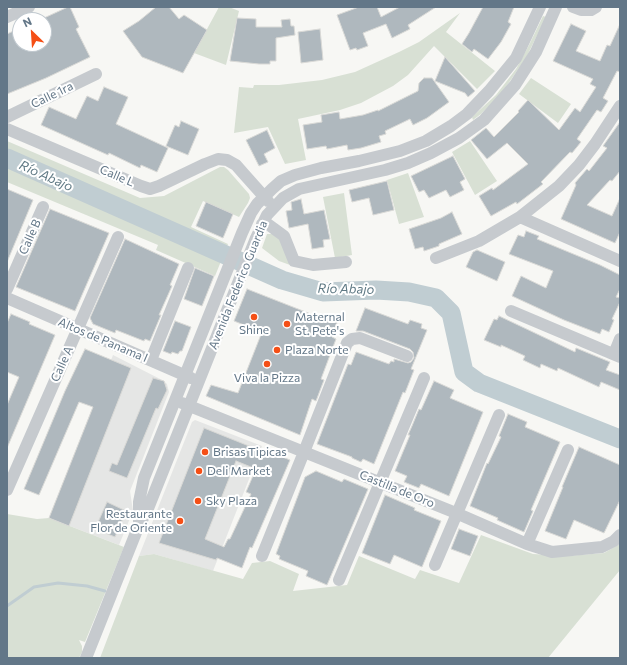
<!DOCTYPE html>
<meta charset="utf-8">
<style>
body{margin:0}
#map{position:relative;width:627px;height:665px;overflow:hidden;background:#f7f7f4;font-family:Commissioner,sans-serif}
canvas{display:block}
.frame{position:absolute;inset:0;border:8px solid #637788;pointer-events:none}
.north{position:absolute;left:12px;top:12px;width:40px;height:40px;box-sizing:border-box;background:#fff;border:1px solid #c1c9cf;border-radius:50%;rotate:335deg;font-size:11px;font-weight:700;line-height:16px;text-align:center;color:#637788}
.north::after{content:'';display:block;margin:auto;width:14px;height:18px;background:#f54f16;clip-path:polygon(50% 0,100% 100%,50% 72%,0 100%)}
</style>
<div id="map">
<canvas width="627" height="665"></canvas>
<div class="frame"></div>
<div class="north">N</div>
</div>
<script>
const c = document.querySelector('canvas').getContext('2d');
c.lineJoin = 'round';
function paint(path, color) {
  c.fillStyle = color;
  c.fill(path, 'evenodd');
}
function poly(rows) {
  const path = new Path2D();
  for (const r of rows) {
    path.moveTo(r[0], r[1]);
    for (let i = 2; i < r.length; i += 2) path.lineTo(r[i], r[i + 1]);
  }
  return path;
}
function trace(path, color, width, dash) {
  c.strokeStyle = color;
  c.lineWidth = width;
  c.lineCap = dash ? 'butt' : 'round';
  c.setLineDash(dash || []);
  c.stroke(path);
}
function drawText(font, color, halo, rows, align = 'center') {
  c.font = font + ' Commissioner,sans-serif';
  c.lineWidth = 4;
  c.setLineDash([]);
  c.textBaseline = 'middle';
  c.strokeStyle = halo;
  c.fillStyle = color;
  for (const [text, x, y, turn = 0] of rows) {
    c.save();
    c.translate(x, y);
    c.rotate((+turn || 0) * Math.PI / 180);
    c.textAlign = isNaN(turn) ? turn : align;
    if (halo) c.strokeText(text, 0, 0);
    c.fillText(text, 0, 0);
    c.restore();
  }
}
const built = poly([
 [113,355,164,381,167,384,169,392,130,491,133,511,119,545,49,518],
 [195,420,262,446,213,571,154,554,139,556,192,422]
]);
const green = poly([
 [219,7,229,7,239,11,226,65,194,53],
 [460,13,446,32,495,71,477,89,434,46,408,75,393,86,361,103,340,110,298,119,306,160,285,164,268,127,234,133,239,87,253,88,254,85,279,85,322,80,355,72,399,52,419,42],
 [543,16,546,17,526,58,508,84,498,97,481,114,473,120,472,117,496,95,516,69,529,45],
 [531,78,571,104,558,123,519,94],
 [7,141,140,198,164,196,220,167,224,167,228,170,249,194,250,198,248,203,239,217,203,201,191,227,228,244,215,276,156,250,158,245,7,182],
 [470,141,497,181,475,195,452,152],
 [408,173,424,217,399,224,387,180],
 [344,193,352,255,335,258,323,197],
 [267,234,274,234,282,238,290,265,279,261,262,248],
 [7,514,37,519,49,518,124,547,85,642,79,640,82,646,82,652,79,658,7,658],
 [481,535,533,554,567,556,604,553,620,544,620,570,548,658,100,658,139,556,154,554,243,579,252,563,270,561,299,574,293,591,347,585,359,556,415,579,420,570,459,583]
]);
const stream = poly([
 [7,606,34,587,58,583,87,586,105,591]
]);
const river = poly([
 [7,158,282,280,323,292,376,290,409,292,436,298,451,313,464,372,479,383,620,439]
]);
const building = poly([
 [68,7,70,7,79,27,76,29,90,57,46,78,7,94,7,34,20,28,20,44,44,44,44,18,68,7],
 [156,7,169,7,179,19,184,15,207,30,183,73,142,57,123,31,139,21,156,7],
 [359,7,377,7,381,17,400,7,436,7,408,25,410,29,392,38,386,24,363,33,368,46,357,50,356,48,350,50,337,15,359,7],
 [483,7,514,7,508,22,511,24,501,42,488,59,474,49,472,52,462,44,469,33,483,7],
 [237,18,256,19,256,27,282,27,281,20,290,19,291,26,294,26,295,35,276,38,276,61,270,61,270,64,259,64,230,61,237,18],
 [571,24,586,31,576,51,600,61,607,45,610,46,620,24,620,72,617,71,603,98,608,101,601,112,597,110,577,139,581,142,572,153,570,152,541,182,543,184,517,204,516,202,491,216,479,196,492,188,493,190,528,164,507,143,487,159,471,140,486,128,494,137,519,112,518,111,528,100,559,130,575,108,580,112,596,87,590,84,593,79,553,61,571,24],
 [320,29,323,60,301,63,298,32,320,29],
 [445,57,475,91,468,97,465,93,435,81,445,57],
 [424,78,432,78,449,102,427,118,413,125,410,119,385,131,386,134,379,136,381,142,361,148,348,150,347,145,327,149,326,146,307,149,303,125,322,122,321,115,339,112,340,119,363,115,378,110,378,111,418,91,419,83,424,78],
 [104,87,128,97,116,124,168,148,157,172,141,165,140,168,109,153,108,155,41,125,49,107,76,119,87,96,98,101,104,87],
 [181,121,199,129,188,155,166,146,175,125,179,127,181,121],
 [620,122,620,171,612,181,610,180,587,205,612,216,620,198,620,232,615,243,561,219,576,185,575,183,587,169,589,171,607,148,603,146,620,122],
 [267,130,275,148,264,154,268,162,259,166,246,140,267,130],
 [453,156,465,179,460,182,464,190,450,197,446,190,429,198,424,190,419,192,411,176,453,156],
 [387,181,394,210,373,215,369,198,352,202,349,190,387,181],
 [7,189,33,200,7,262,7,189],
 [301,199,304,214,324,210,330,239,323,240,324,247,312,249,308,224,289,228,286,211,292,210,291,202,301,199],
 [206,202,233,214,223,238,196,226,206,202],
 [50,209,109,233,75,311,16,287,50,209],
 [452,212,462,234,439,244,439,246,424,251,423,247,415,249,409,229,441,218,452,212],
 [526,231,539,236,537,239,600,265,620,275,620,289,616,297,620,298,620,302,612,319,614,320,609,332,602,329,600,334,564,320,512,296,521,276,546,288,553,271,509,254,518,235,524,237,526,231],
 [125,239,179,264,170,285,172,286,159,315,161,315,150,341,145,339,144,341,116,330,115,333,93,324,90,318,125,239],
 [477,250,505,262,497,281,466,267,473,252,477,250],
 [195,268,214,276,202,306,184,299,195,268],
 [247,289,321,318,322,314,338,320,332,337,336,339,321,379,324,380,316,401,312,399,300,435,206,396,211,385,238,393,262,332,234,321,247,289],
 [365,308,408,324,410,320,422,324,421,328,427,330,411,369,414,370,405,393,403,392,374,464,363,459,361,462,352,458,352,457,317,444,348,364,351,365,356,352,389,364,391,361,394,362,394,359,408,363,411,362,414,358,413,352,410,349,363,331,356,331,365,308],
 [11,314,30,322,29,324,55,335,7,448,7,405,19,377,7,372,7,323,11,314],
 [499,316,575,352,576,348,610,362,606,370,620,375,620,390,601,382,599,387,558,368,557,371,541,364,540,368,523,360,525,356,501,345,501,347,484,340,494,319,497,320,499,316],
 [175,321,191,327,182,351,180,351,178,354,172,352,171,354,163,351,175,321],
 [85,349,131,368,69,526,49,518,93,407,79,402,39,495,24,489,65,391,85,349],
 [153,378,164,381,167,390,158,409,156,408,127,478,109,471,112,463,117,465,153,378],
 [434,381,454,390,450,398,483,412,449,496,421,484,419,488,404,482,407,476,395,471,410,435,408,435,412,426,419,409,421,410,434,381],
 [508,414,527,422,525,427,560,442,531,510,533,511,524,532,497,520,498,518,470,506,487,463,488,464,501,437,499,436,508,414],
 [204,428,264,452,265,450,290,460,252,548,250,547,242,568,217,558,216,560,159,543,204,428],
 [236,461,256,469,246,492,251,494,230,539,228,539,224,547,205,539,236,461],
 [579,447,620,465,620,500,604,533,574,520,566,539,545,531,563,487,562,487,579,447],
 [316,471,342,482,344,479,368,489,327,585,306,576,308,571,279,559,280,556,276,554,305,477,316,471],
 [385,495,415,508,414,510,441,521,422,567,394,555,390,564,362,553,385,495],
 [107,502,126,511,115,537,95,529,107,502],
 [459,529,478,536,470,556,451,549,459,529]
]);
const minor = poly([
 [573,7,581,10,591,10,596,7],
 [7,17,29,7],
 [7,117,96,74],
 [7,129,141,186,150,189,159,186,205,164,218,159,227,160,236,165,243,173,268,201],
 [520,217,620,261],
 [262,224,269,225,284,236,294,261,313,265,346,262],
 [436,258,479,241,520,217,559,186,579,165,595,144,620,106],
 [7,289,43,207],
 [7,298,191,378],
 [511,311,620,357],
 [614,354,620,339],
 [151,360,188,268],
 [182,403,456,513,527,544,552,552,602,547,614,541,620,535],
 [7,490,118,237],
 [139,522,139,502,144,478,242,233,251,213,257,204,272,189,281,181,295,175,321,168,359,161,400,151,426,141,451,126,467,114,489,91,516,58,540,7],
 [527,544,568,450],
 [262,556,304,452,347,343,352,339,360,338,407,356],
 [435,565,499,415],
 [339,580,424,378],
 [86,658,139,525,147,511,256,238,267,215,283,198,299,189,385,170,408,163,431,153,459,138,484,120,515,85,536,52,556,7]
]);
const markers = [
 [254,317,4,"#f54f16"],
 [287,324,4,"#f54f16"],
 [277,350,4,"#f54f16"],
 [267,364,4,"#f54f16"],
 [205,452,4,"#f54f16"],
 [199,471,4,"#f54f16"],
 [198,501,4,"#f54f16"],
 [180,521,4,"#f54f16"]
];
const streetNames = [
 ["Calle 1ra",52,95,-26],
 ["Calle L",117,176,23],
 ["Calle B",30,237,-66],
 ["Avenida Federico Guardia",238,285,-68],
 ["Altos de Panama I",103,340,23],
 ["Calle A",62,364,-66],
 ["Castilla de Oro",397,489,22]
];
const poiNames = [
 ["Maternal",295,317],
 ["St. Pete's",295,331],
 ["Shine",254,330,"center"],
 ["Plaza Norte",285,350],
 ["Viva la Pizza",267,378,"center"],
 ["Brisas Tipicas",213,452],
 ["Deli Market",207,471],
 ["Sky Plaza",206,501],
 ["Restaurante",172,514,"right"],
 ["Flor de Oriente",172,528,"right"]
];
const waterNames = [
 ["Río Abajo",46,176,24],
 ["Río Abajo",346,289,1]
];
paint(built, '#e5e6e5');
paint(green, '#d8e0d4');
trace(stream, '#c0cdd2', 3);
trace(river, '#c0cdd2', 19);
paint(building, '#afb8be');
trace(building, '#d9d9d6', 1);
trace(minor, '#c6cace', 12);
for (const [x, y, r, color] of markers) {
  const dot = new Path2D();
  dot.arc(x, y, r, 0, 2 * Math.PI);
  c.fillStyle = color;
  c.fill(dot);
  trace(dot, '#fff', 1.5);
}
drawText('12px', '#637788', '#fff', streetNames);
drawText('12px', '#637788', '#fff', poiNames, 'left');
drawText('italic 13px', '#5f7984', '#fff', waterNames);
</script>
